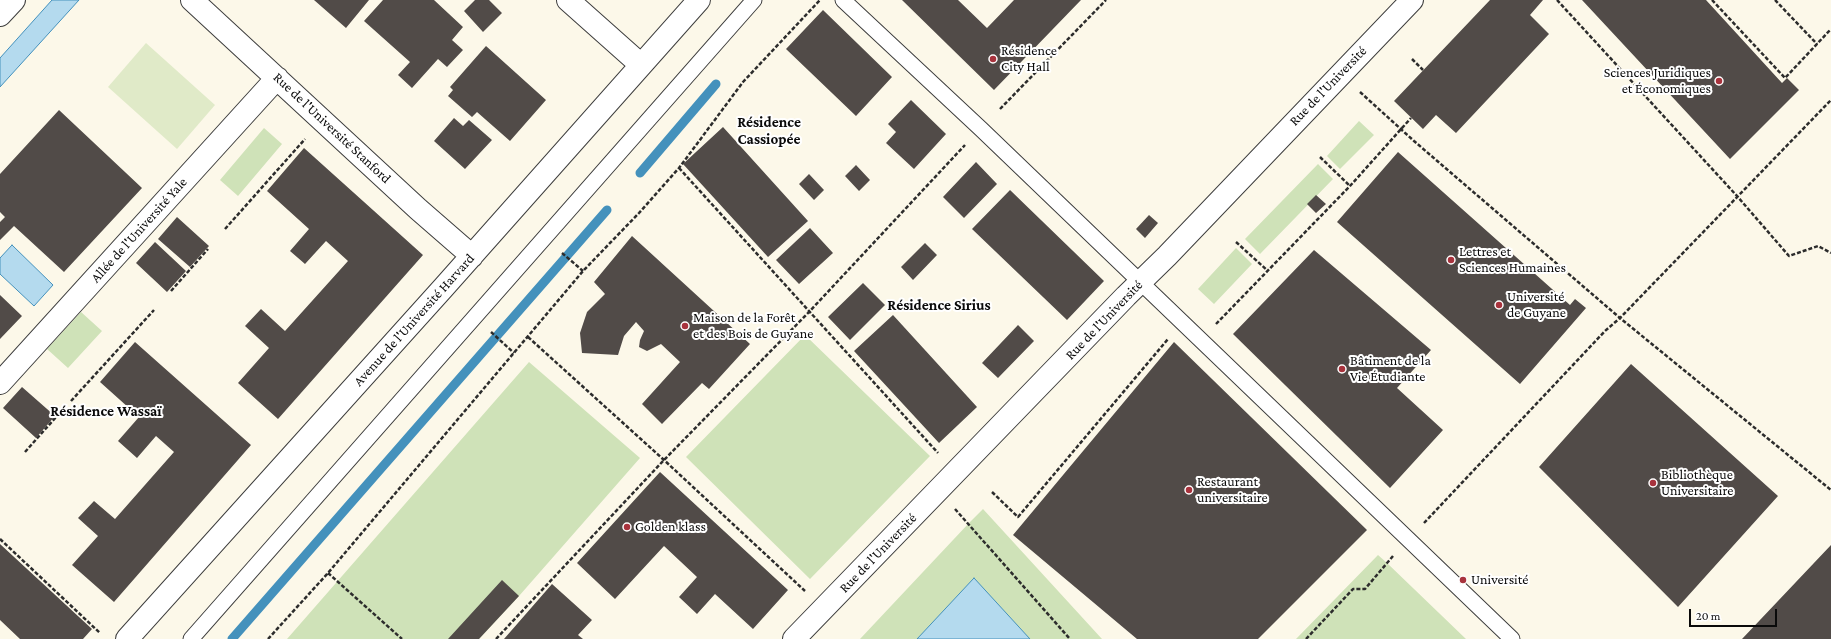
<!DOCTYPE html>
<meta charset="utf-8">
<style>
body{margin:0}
#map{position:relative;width:1831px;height:639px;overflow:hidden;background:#fcf8e9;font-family:"Crimson Pro",serif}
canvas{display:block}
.scale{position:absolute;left:1689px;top:609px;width:88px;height:18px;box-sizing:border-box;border:2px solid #0a0a0a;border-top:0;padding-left:5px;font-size:12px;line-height:14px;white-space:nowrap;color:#0a0a0a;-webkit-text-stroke:3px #fff;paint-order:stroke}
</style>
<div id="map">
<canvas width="1831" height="639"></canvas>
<div class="scale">20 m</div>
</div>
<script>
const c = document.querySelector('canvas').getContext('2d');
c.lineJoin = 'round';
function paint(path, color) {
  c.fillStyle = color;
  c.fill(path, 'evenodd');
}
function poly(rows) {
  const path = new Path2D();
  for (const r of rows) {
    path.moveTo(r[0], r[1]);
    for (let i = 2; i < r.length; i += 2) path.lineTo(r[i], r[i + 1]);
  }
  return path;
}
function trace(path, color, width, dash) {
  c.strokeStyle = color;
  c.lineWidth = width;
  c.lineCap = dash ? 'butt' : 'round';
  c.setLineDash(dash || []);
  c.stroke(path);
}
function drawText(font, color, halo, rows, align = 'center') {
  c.font = font + ' "Crimson Pro",serif';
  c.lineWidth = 4;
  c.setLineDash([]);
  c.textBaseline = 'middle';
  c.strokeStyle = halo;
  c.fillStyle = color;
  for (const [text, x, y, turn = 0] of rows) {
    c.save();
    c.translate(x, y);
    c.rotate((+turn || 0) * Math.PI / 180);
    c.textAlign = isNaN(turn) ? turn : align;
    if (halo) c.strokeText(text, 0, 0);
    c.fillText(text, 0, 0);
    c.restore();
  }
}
const green = poly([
 [1359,121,1374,135,1340,169,1327,156],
 [264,128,282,144,238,196,220,180],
 [1318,164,1333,179,1260,254,1245,239],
 [1236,248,1252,264,1214,304,1198,289],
 [81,312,102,331,68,368,47,349],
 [805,335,930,456,810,579,686,457],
 [529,362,640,458,519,596,479,639,287,639],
 [983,509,1102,639,860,639,969,523],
 [1378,555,1387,563,1466,639,1296,639]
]);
const pitch = poly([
 [146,43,215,105,177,149,108,87]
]);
const water = poly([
 [52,0,79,0,0,87,0,58,52,0],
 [12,245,53,285,34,306,0,274,0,258,12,245],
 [974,578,1030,639,917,639,974,578]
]);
const stream = poly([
 [640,173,716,84],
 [232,639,607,210]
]);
const building = poly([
 [314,0,369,0,346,28],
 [383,0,434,0,463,27,452,40,463,50,447,67,438,59,412,88,398,75,410,62,364,21],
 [475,0,489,0,502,13,483,32,464,11],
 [902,0,958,0,987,28,1014,0,1081,0,994,90],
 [1490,0,1543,0,1530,15,1549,34,1456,133,1436,115,1423,129,1394,101],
 [1582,0,1706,0,1782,83,1787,78,1799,90,1730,159],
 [823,10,892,77,856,116,786,49],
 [486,46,546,100,510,141,477,112,472,117,448,96,453,90,450,87],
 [911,100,946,134,914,169,886,143,896,132,888,124],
 [59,110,142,188,64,272,14,226,0,240,0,222,5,217,0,212,0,174],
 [454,118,463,126,469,120,492,140,465,169,434,141],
 [723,127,808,221,768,257,683,164],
 [304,148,423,255,278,419,238,383,269,348,245,326,261,309,285,331,348,261,326,241,305,264,290,251,309,229,267,191],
 [1398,152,1570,305,1575,299,1586,308,1520,384,1337,222],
 [976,162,997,184,964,218,943,197],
 [856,165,870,180,859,191,845,176],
 [809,174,824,190,814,200,799,184],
 [1010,190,1104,281,1067,320,972,229],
 [1316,195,1326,204,1316,213,1307,204],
 [1149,215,1158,223,1145,238,1136,229],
 [177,217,209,246,190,267,158,239],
 [810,228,833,253,799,284,776,260],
 [632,236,750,344,709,389,702,383,662,424,642,404,680,362,661,344,647,351,639,347,640,340,644,331,636,322,624,336,618,355,582,353,580,333,587,312,605,294,594,282],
 [155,242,186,271,167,292,136,263],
 [925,243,937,255,913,280,901,267],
 [1314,250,1431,350,1397,388,1443,430,1390,488,1233,334],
 [863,283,885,305,850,340,828,317],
 [0,295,22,316,0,339],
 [893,315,977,407,939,443,854,351],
 [1018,325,1034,341,998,378,982,363],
 [135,342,251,445,114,602,72,565,98,536,78,518,94,501,115,519,174,452,156,436,137,458,118,441,139,417,100,382],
 [1174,342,1367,530,1258,639,1137,639,1013,535],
 [1631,364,1778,496,1678,607,1539,467],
 [22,387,55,416,36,438,3,408],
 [660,472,788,590,753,629,715,594,697,614,679,597,697,577,664,546,615,599,577,563],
 [0,544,92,629,83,639,20,639,0,620],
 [1831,545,1831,639,1742,639],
 [502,580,519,596,479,639,448,639],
 [552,584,592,620,578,635,583,639,504,639]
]);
const path = poly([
 [1557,0,1737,196,1789,256,1818,246,1831,253],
 [1712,0,1785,78,1831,29],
 [1775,0,1817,44],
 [1412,59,1423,70],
 [1360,92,1414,141,1620,318,1831,490],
 [1000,109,1106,0],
 [1320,157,1350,186],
 [679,168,938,453],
 [225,229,305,139],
 [1236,242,1268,271],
 [562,253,583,271],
 [171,291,208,249],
 [1216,324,1350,186,1411,118],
 [491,332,514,353],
 [528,337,664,460,805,591],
 [71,401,154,310],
 [25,452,56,417],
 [992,492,1018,517,1168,339],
 [955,509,1070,639],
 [1424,523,1605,331,1620,318,1831,100],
 [0,539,100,633],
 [328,573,402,639],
 [268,639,328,573,583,271,639,213,679,168,743,82,820,0],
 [496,639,664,460,809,312,965,145],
 [1306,639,1353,589,1365,589,1393,556]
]);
const service = poly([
 [843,0,981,129,1512,639],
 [191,639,754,0]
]);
const minor = poly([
 [192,0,418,209,472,256],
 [568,0,641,65],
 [0,15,14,0],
 [0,383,277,78],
 [127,639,444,287,699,0],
 [794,639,1126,296,1167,256,1412,0]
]);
const markers = [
 [993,59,4,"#a8333d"],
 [1719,81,4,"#a8333d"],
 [1451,260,4,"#a8333d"],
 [1499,305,4,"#a8333d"],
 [685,326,4,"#a8333d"],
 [1342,369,4,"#a8333d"],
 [1653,483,4,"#a8333d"],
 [1189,490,4,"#a8333d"],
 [627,527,4,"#a8333d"],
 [1463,580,4,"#a8333d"]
];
const poiNames = [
 ["Résidence",1001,51],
 ["City Hall",1001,67],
 ["Sciences Juridiques",1711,73,"right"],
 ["et Économiques",1711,89,"right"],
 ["Lettres et",1459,252],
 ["Sciences Humaines",1459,268],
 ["Université",1507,297],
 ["de Guyane",1507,313],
 ["Maison de la Forêt",693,318],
 ["et des Bois de Guyane",693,334],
 ["Bâtiment de la",1350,361],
 ["Vie Étudiante",1350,377],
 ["Bibliothèque",1661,475],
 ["Universitaire",1661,491],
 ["Restaurant",1197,482],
 ["universitaire",1197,498],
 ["Golden klass",635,527],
 ["Université",1471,580]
];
const streetNames = [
 ["Rue de l'Université",1328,86,-46],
 ["Rue de l'Université Stanford",332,128,43],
 ["Allée de l'Université Yale",139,230,-48],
 ["Avenue de l'Université Harvard",414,320,-48],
 ["Rue de l'Université",1104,320,-46],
 ["Rue de l'Université",878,553,-46]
];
const neighbourhoodNames = [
 ["Résidence",769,122],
 ["Cassiopée",769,139],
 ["Résidence Sirius",939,305],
 ["Résidence Wassaï",106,411]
];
paint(green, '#cfe2b8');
paint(pitch, '#e0eac8');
paint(water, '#b4daee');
trace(water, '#4491bc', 1);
trace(stream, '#4491bc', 9);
paint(building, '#514b48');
trace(service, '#3d3d3d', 17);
trace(minor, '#3d3d3d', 24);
trace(path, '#2c2c2c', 2.5, [4, 2]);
trace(service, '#fff', 15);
trace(minor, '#fff', 22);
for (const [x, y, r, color] of markers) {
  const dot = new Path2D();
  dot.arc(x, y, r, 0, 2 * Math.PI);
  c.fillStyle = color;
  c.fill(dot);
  trace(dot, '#fff', 1.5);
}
drawText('14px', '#0a0a0a', '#fff', poiNames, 'left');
drawText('14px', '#0a0a0a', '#fff', streetNames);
drawText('bold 15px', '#0a0a0a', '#fff', neighbourhoodNames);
</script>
